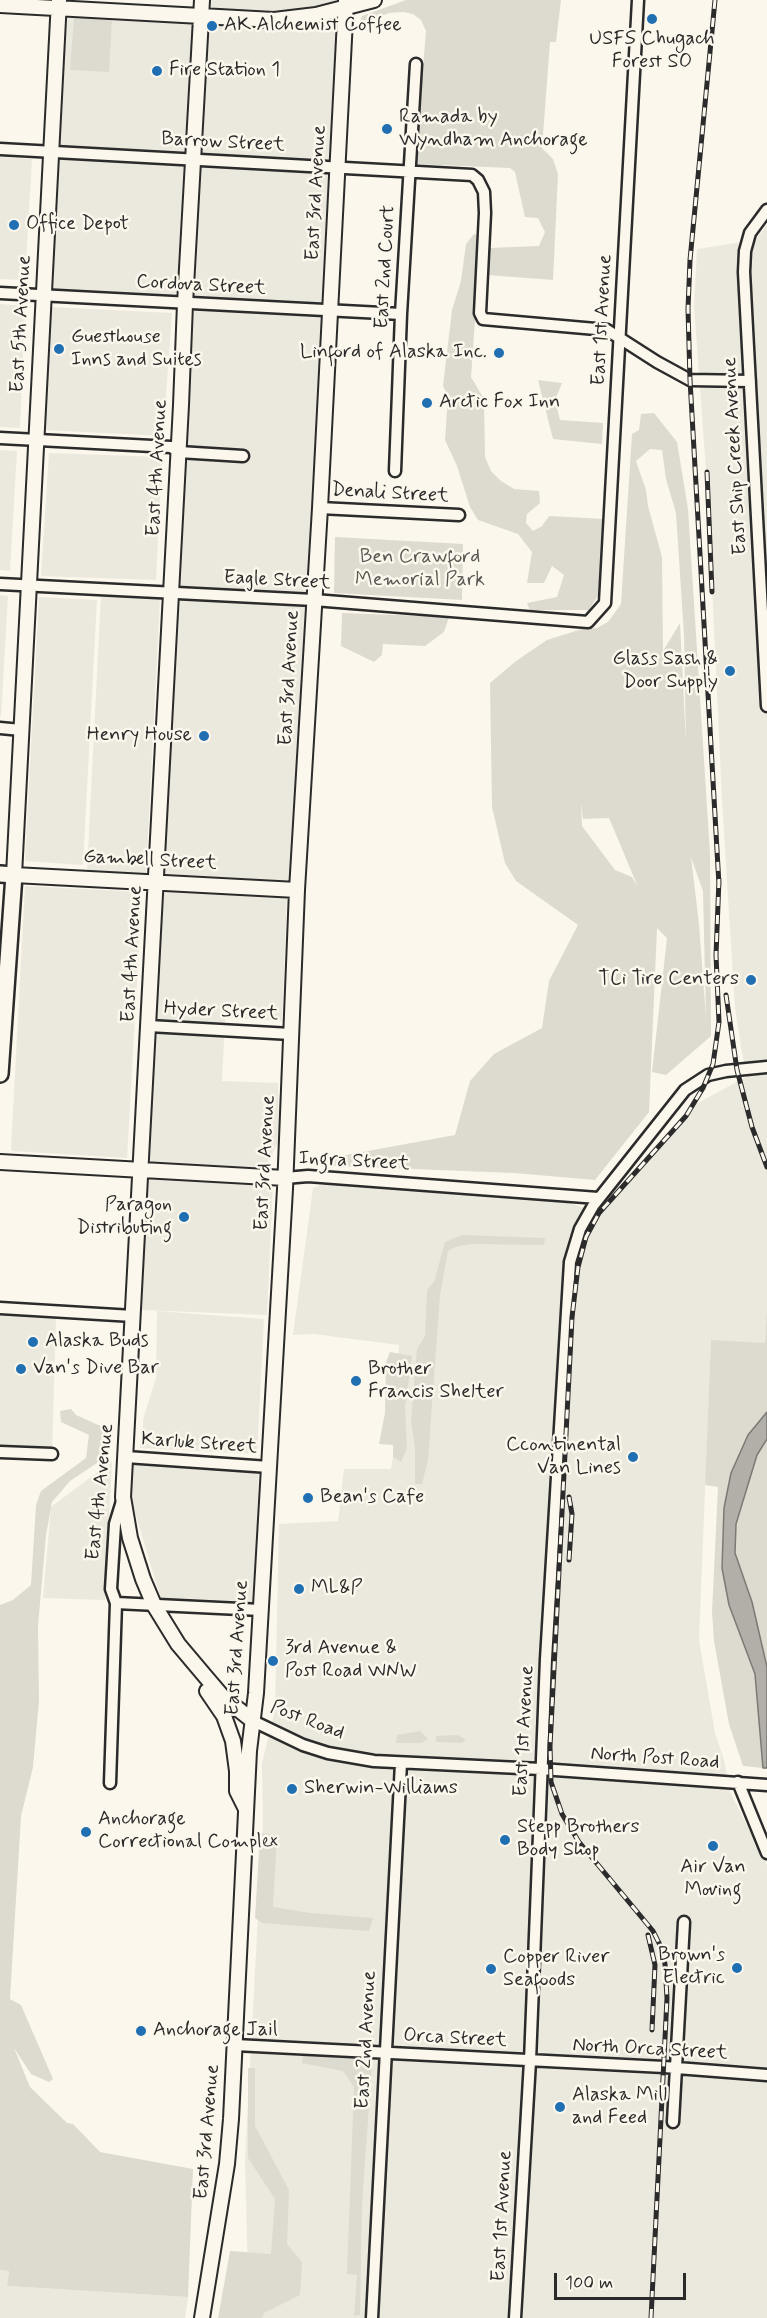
<!DOCTYPE html>
<style>
body{margin:0}
#map{position:relative;width:767px;height:2318px;overflow:hidden;background:#fbf7ec;font-family:Mynerve,sans-serif}
canvas{display:block}
.scale{position:absolute;left:554px;top:2273px;width:132px;height:27px;box-sizing:border-box;border:3px solid #2b2b2b;border-top:0;padding-left:8px;font-size:18px;line-height:21px;white-space:nowrap;color:#2b2b2b;-webkit-text-stroke:4px #fbf7ec;paint-order:stroke}
</style>
<div id="map">
<canvas width="767" height="2318"></canvas>
<div class="scale">100 m</div>
</div>
<script>
const c = document.querySelector('canvas').getContext('2d');
c.lineJoin = 'round';
function paint(path, color) {
  c.fillStyle = color;
  c.fill(path, 'evenodd');
}
function poly(rows) {
  const path = new Path2D();
  for (const r of rows) {
    path.moveTo(r[0], r[1]);
    for (let i = 2; i < r.length; i += 2) path.lineTo(r[i], r[i + 1]);
  }
  return path;
}
function trace(path, color, width, dash) {
  c.strokeStyle = color;
  c.lineWidth = width;
  c.lineCap = dash ? 'butt' : 'round';
  c.setLineDash(dash || []);
  c.stroke(path);
}
function drawText(font, color, halo, rows, align = 'center') {
  c.font = font + ' Mynerve,sans-serif';
  c.lineWidth = 5;
  c.setLineDash([]);
  c.textBaseline = 'middle';
  c.strokeStyle = halo;
  c.fillStyle = color;
  for (const [text, x, y, turn = 0] of rows) {
    c.save();
    c.translate(x, y);
    c.rotate((+turn || 0) * Math.PI / 180);
    c.textAlign = isNaN(turn) ? turn : align;
    if (halo) c.strokeText(text, 0, 0);
    c.fillText(text, 0, 0);
    c.restore();
  }
}
const built = poly([
 [210,0,337,0,337,3,284,11,209,8],
 [67,15,193,22,185,154,59,147],
 [337,18,329,162,199,156,207,23,281,28],
 [0,157,32,159,25,280,0,279],
 [58,158,184,163,176,298,51,292],
 [200,165,328,173,322,305,192,298],
 [767,225,767,1306,765,1343,711,1341,699,1640,715,1733,724,1760,730,1792,767,1865,767,2318,249,2318,245,2159,263,1822,262,1763,275,1710,279,1524,338,1521,344,1469,391,1469,395,1444,399,1345,314,1334,293,1335,313,1188,324,1184,568,1202,601,1215,671,1135,696,1104,748,1076,742,1053,735,1008,722,801,708,497,694,306,697,249,755,240],
 [0,304,25,306,20,428,0,427],
 [50,307,172,313,163,436,43,430],
 [191,310,321,314,308,595,178,588],
 [0,450,17,451,10,571,0,570],
 [49,453,162,457,156,580,41,576],
 [101,594,160,598,146,873,87,871],
 [0,595,8,596,1,717,0,716],
 [39,597,97,600,83,865,25,861],
 [177,597,307,604,290,881,165,874],
 [25,886,140,892,142,894,127,1158,12,1151,11,1148],
 [163,890,287,894,282,1021,225,1018,222,1081,278,1083,279,1140,268,1162,257,1167,148,1163],
 [147,1175,273,1183,267,1315,141,1310],
 [157,1311,264,1319,257,1454,140,1448,144,1416,156,1378],
 [0,1315,56,1317,52,1454,0,1452],
 [112,1461,105,1600,43,1598,51,1507],
 [132,1463,259,1471,254,1603,161,1599,130,1496],
 [0,2270,9,2271,7,2286,188,2297,185,2318,0,2318]
]);
const green = poly([
 [406,0,561,0,556,42,550,42,542,148,553,159,558,174,553,280,488,275,489,248,539,246,545,232,538,218,525,217,515,172,510,168,415,164,426,31,421,20,413,14,403,12,389,13,358,26,362,16],
 [74,18,112,20,109,72,70,70],
 [474,234,481,236,471,377,484,399,485,457,491,471,501,481,514,489,539,491,540,503,527,514,526,523,533,531,542,526,549,516,604,519,599,594,589,610,530,610,527,603,557,597,564,575,552,566,544,583,527,583,532,552,518,534,478,520,470,507,457,466,445,440,448,396,443,386,452,310,461,281,466,244],
 [538,380,562,383,557,395,557,408,560,420,603,423,602,444,553,439],
 [654,413,677,442,688,509,710,854,711,1036,666,1075,652,1072,667,938,657,928,649,1112,595,1180,514,1173,312,1165,312,1158,335,1157,455,1135,470,1081,494,1054,542,1028,549,981,578,925,516,881,505,863,492,807,490,683,516,661,547,640,582,629,597,628,608,622,621,604,632,434,639,430,641,414],
 [650,449,662,450,666,479,676,513,684,635,686,743,680,623,663,651,662,557,648,506,646,490,636,461],
 [581,803,583,819,609,818,638,887,632,877,615,870,582,826],
 [691,857,703,891,706,1018,699,924],
 [335,537,463,544,462,600,334,593],
 [342,613,449,617,444,632,425,646,383,644,382,655,374,662,341,646],
 [462,1235,545,1238,544,1245,471,1244,455,1247,448,1251,440,1295,428,1460,422,1484,415,1484,415,1448,411,1421,417,1349,425,1336,427,1290,434,1282,445,1242],
 [767,1306,767,1412,748,1435,724,1508,744,1640,755,1674,763,1768,743,1766,729,1724,714,1641,712,1612,718,1487,705,1485,711,1340,765,1343],
 [390,1352,412,1356,405,1408,407,1448,401,1462,393,1457,393,1445,379,1444,385,1413,386,1362],
 [71,1409,76,1415,105,1428,104,1447,97,1463,70,1481,52,1502,46,1535,38,1626,39,1701,33,1767,21,1816,10,1999,21,2005,53,2079,49,2082,31,2074,14,2048,30,2087,67,2123,73,2124,100,2152,193,2169,188,2297,7,2286,9,2271,0,2270,0,1605,13,1600,31,1585,36,1505,41,1491,86,1458,89,1435,61,1422,60,1411],
 [767,1439,767,1669,752,1602,735,1553,736,1524,757,1455],
 [420,1731,428,1739,421,1743,396,1743,397,1735],
 [458,1735,466,1740,462,1743,436,1742,436,1736],
 [260,1833,277,1835,273,1907,310,1913,373,1918,369,1931,262,1923,255,1918],
 [303,2054,370,2058,372,2065,362,2203,360,2315,354,2316,357,2275,347,2274,354,2087,343,2071,302,2063],
 [248,2068,255,2068,255,2126,289,2190,287,2244,302,2262,300,2295,264,2313,262,2318,218,2318,230,2251,271,2254,275,2199,248,2158]
]);
const water = poly([
 [767,1412,767,1439,757,1455,736,1524,735,1553,752,1602,767,1667,767,1768,763,1768,755,1674,729,1605,722,1568,724,1508,731,1473,748,1435,767,1412]
]);
const minor = poly([
 [0,149,472,175,478,180,484,192,485,213,480,313,483,319,607,330,657,362,690,380,750,381],
 [767,210,750,233,745,251,744,272,767,706],
 [0,293,401,314],
 [0,438,171,447,179,452,243,456],
 [395,471,401,314,416,64],
 [320,508,459,515],
 [0,584,314,600,588,622,605,603,638,0],
 [0,728,21,730],
 [149,1026,291,1034],
 [285,1178,308,1176,598,1198],
 [0,1308,133,1316],
 [0,1452,52,1454],
 [126,1457,269,1467],
 [116,1603,261,1610],
 [253,1721,303,1745,328,1753,374,1761,541,1769,767,1785],
 [738,1782,767,1853],
 [110,1783,116,1603,111,1589,115,1524,123,1498],
 [235,2045,664,2067,767,2075],
 [673,2122,684,1922],
 [372,2318,401,1763],
 [515,2318,530,2061,546,1659,570,1262,580,1229,593,1206,685,1090,708,1075,726,1071,767,1067]
]);
const major = poly([
 [59,0,14,875,297,890],
 [202,0,185,304,181,405,123,1497,130,1538,143,1579,154,1605,178,1644,205,1676,223,1697,253,1721],
 [0,5,274,20,316,15,374,0],
 [0,1162,285,1178],
 [207,1691,224,1716,233,1741,237,1771,237,1791,245,1807],
 [202,2318,227,2164,231,2119,249,1751,256,1693,285,1189,297,890,320,508,346,0]
]);
const highway = poly([
 [0,874,14,875,0,1074]
]);
const rail = poly([
 [715,0,690,260,688,309,690,380,719,885],
 [707,472,712,592],
 [726,995,737,1070,752,1127,767,1167],
 [569,1497,572,1514,569,1560],
 [648,1935,655,1965,652,2030],
 [651,2318,667,1998,665,1964,661,1947,653,1931,579,1842,562,1814,551,1782,550,1746,572,1317,578,1267,586,1237,599,1213,686,1116,703,1088,713,1064,719,1022,716,955,719,879]
]);
const markers = [
 [652,19,6,"#1f6fb2"],
 [212,26,6,"#1f6fb2"],
 [157,71,6,"#1f6fb2"],
 [387,129,6,"#1f6fb2"],
 [14,225,6,"#1f6fb2"],
 [59,349,6,"#1f6fb2"],
 [499,353,6,"#1f6fb2"],
 [427,403,6,"#1f6fb2"],
 [730,671,6,"#1f6fb2"],
 [204,736,6,"#1f6fb2"],
 [751,980,6,"#1f6fb2"],
 [184,1217,6,"#1f6fb2"],
 [33,1342,6,"#1f6fb2"],
 [21,1369,6,"#1f6fb2"],
 [356,1381,6,"#1f6fb2"],
 [633,1457,6,"#1f6fb2"],
 [308,1498,6,"#1f6fb2"],
 [299,1589,6,"#1f6fb2"],
 [273,1661,6,"#1f6fb2"],
 [292,1789,6,"#1f6fb2"],
 [86,1832,6,"#1f6fb2"],
 [505,1840,6,"#1f6fb2"],
 [713,1846,6,"#1f6fb2"],
 [737,1968,6,"#1f6fb2"],
 [491,1969,6,"#1f6fb2"],
 [141,2031,6,"#1f6fb2"],
 [560,2107,6,"#1f6fb2"]
];
const poiNames = [
 ["AK Alchemist Coffee",224,26],
 ["USFS Chugach",652,40,"center"],
 ["Forest SO",652,63,"center"],
 ["Fire Station 1",169,71],
 ["Ramada by",399,118],
 ["Wyndham Anchorage",399,141],
 ["Office Depot",26,225],
 ["Guesthouse",71,338],
 ["Inns and Suites",71,361],
 ["Linford of Alaska Inc.",487,353,"right"],
 ["Arctic Fox Inn",439,403],
 ["Glass Sash &",718,660,"right"],
 ["Door Supply",718,683,"right"],
 ["Henry House",192,736,"right"],
 ["TCi Tire Centers",739,980,"right"],
 ["Paragon",172,1206,"right"],
 ["Distributing",172,1229,"right"],
 ["Alaska Buds",45,1342],
 ["Van's Dive Bar",33,1369],
 ["Brother",368,1370],
 ["Francis Shelter",368,1393],
 ["Ccontinental",621,1446,"right"],
 ["Van Lines",621,1469,"right"],
 ["Bean's Cafe",320,1498],
 ["ML&P",311,1589],
 ["3rd Avenue &",285,1649],
 ["Post Road WNW",285,1672],
 ["Sherwin-Williams",304,1789],
 ["Anchorage",98,1820],
 ["Correctional Complex",98,1843],
 ["Stepp Brothers",517,1828],
 ["Body Shop",517,1851],
 ["Air Van",713,1868,"center"],
 ["Moving",713,1891,"center"],
 ["Brown's",725,1956,"right"],
 ["Electric",725,1979,"right"],
 ["Copper River",503,1958],
 ["Seafoods",503,1981],
 ["Anchorage Jail",153,2031],
 ["Alaska Mill",572,2096],
 ["and Feed",572,2119]
];
const streetNames = [
 ["Barrow Street",223,143,3],
 ["East 3rd Avenue",317,193,-87],
 ["East 2nd Court",386,267,-87],
 ["Cordova Street",201,286,3],
 ["East 1st Avenue",603,320,-87],
 ["East 5th Avenue",22,324,-87],
 ["East Ship Creek Avenue",736,456,-93],
 ["East 4th Avenue",158,468,-87],
 ["Denali Street",390,494,3],
 ["Eagle Street",277,581,3],
 ["East 3rd Avenue",290,678,-87],
 ["Gambell Street",150,861,3],
 ["East 4th Avenue",133,954,-87],
 ["Hyder Street",221,1012,3],
 ["Ingra Street",354,1162,3],
 ["East 3rd Avenue",266,1163,-87],
 ["Karluk Street",199,1444,4],
 ["East 4th Avenue",101,1492,-84],
 ["East 3rd Avenue",238,1648,-86],
 ["Post Road",307,1721,21],
 ["East 1st Avenue",525,1731,-87],
 ["North Post Road",655,1759,4],
 ["Orca Street",455,2039,3],
 ["East 2nd Avenue",367,2040,-87],
 ["North Orca Street",650,2050,3],
 ["East 3rd Avenue",208,2132,-85],
 ["East 1st Avenue",503,2216,-87]
];
const parkNames = [
 ["Ben Crawford",420,558],
 ["Memorial Park",420,581]
];
paint(built, '#ebe8de');
paint(green, '#dddad0');
paint(water, '#b1afa7');
trace(water, '#7b7a75', 1.5);
trace(minor, '#2b2b2b', 15);
trace(major, '#2b2b2b', 18);
trace(highway, '#2b2b2b', 20);
trace(minor, '#fbf7ec', 10);
trace(major, '#fbf7ec', 14);
trace(highway, '#fbf7ec', 15);
trace(rail, '#2b2b2b', 5);
trace(rail, '#fbf7ec', 3, [9]);
for (const [x, y, r, color] of markers) {
  const dot = new Path2D();
  dot.arc(x, y, r, 0, 2 * Math.PI);
  c.fillStyle = color;
  c.fill(dot);
  trace(dot, '#fbf7ec', 2);
}
drawText('20px', '#2b2b2b', '#fbf7ec', poiNames, 'left');
drawText('20px', '#2b2b2b', '#fbf7ec', streetNames);
drawText('20px', '#585754', '#fbf7ec', parkNames);
</script>
